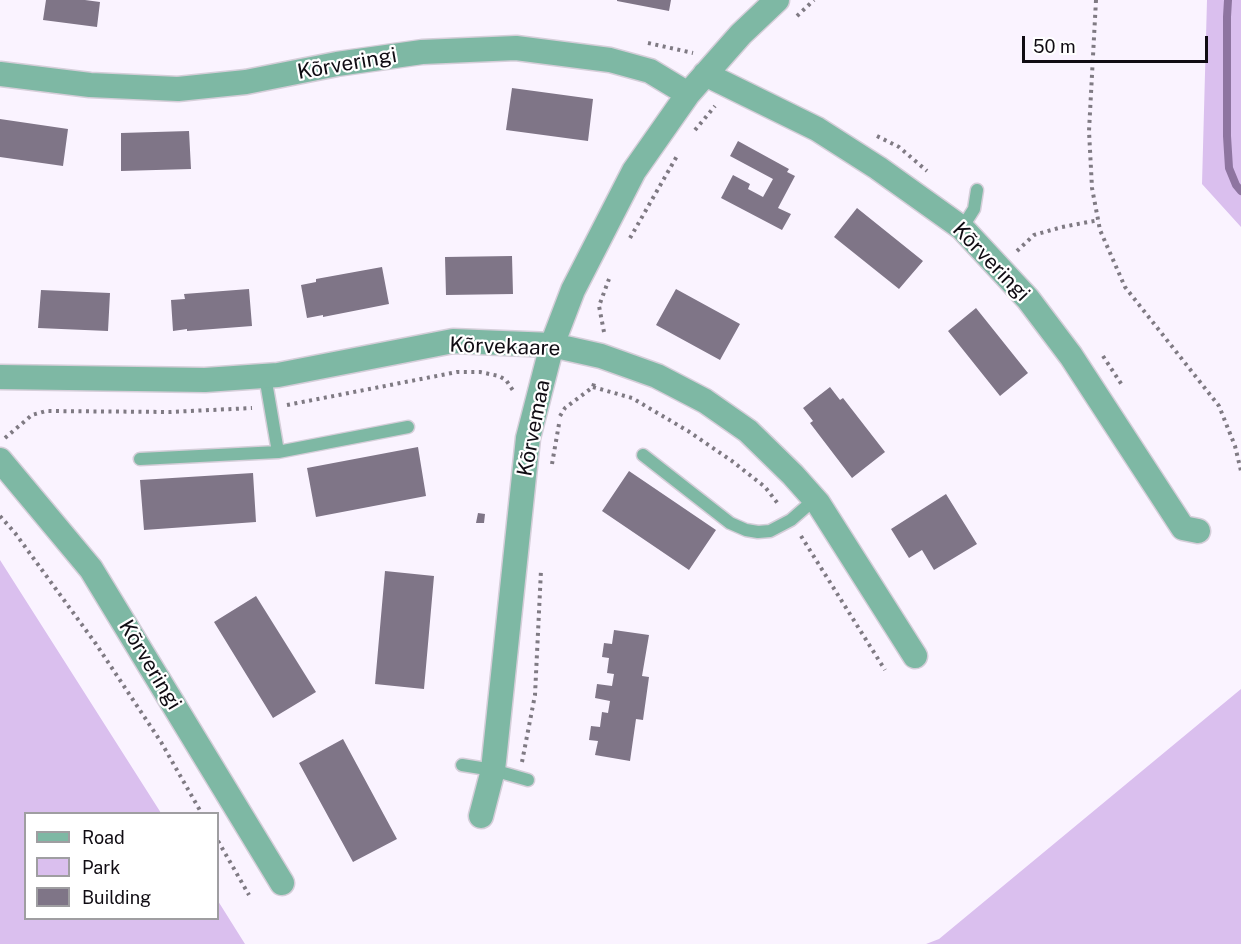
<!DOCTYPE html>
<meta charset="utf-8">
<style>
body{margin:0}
#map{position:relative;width:1241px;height:944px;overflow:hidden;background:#faf3ff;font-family:"Public Sans",sans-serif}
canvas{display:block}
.legend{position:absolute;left:24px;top:812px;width:195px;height:108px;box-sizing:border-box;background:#fff;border:2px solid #9f9ea1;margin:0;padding:8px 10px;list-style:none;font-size:18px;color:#100c13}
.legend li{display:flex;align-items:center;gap:12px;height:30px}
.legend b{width:30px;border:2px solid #9f9ea1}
.scale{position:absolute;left:1022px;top:36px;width:186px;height:27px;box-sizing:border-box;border:3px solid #100c13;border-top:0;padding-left:8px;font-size:18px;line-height:21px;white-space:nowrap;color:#100c13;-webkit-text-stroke:4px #fff;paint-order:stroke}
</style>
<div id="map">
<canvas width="1241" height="944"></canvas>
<ul class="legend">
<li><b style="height:8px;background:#7eb8a4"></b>Road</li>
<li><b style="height:16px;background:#dabfee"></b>Park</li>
<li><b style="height:16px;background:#7f7587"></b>Building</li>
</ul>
<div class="scale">50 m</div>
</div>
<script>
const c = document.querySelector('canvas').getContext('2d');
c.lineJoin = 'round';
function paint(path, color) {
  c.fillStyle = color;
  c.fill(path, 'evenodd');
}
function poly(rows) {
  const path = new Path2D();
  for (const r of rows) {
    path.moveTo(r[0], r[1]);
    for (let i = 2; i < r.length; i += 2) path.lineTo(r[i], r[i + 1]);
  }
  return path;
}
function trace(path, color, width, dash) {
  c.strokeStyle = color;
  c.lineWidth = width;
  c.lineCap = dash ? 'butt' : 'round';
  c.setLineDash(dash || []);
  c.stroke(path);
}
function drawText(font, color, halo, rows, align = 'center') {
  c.font = font + ' "Public Sans",sans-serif';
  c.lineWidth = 4.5;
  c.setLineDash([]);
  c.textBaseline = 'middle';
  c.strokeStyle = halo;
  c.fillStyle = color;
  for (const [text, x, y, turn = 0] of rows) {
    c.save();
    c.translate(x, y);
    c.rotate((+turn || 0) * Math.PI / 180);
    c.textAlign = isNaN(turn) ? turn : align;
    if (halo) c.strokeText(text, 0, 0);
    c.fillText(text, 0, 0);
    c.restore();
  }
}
const green = poly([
 [1207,0,1241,0,1241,227,1202,184],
 [0,560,161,813,26,814,26,918,218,918,218,901,245,944,0,944],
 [1241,689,1241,944,926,944,939,939]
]);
const stream = poly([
 [1228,0,1227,17,1227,136,1229,168,1236,185,1241,191]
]);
const building = poly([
 [46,0,85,0,100,2,97,27,43,20],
 [617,0,671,0,669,11,617,1],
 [512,88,593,99,588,141,506,130],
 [0,119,68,129,63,166,0,157],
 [189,131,191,169,121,171,121,133],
 [738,141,789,169,787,172,795,176,778,208,791,214,782,230,721,198,733,175,750,184,748,189,763,197,773,179,730,156],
 [857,208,923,261,899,289,834,237],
 [512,256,513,294,446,295,445,257],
 [382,267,389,304,323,317,323,315,307,318,301,285,316,282,316,279],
 [249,289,252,326,187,331,187,329,173,331,171,300,185,299,184,294],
 [676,289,740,324,720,360,656,325],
 [41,290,110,293,108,331,38,328],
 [976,308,1028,373,1000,396,948,331],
 [830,387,840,400,843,398,885,452,852,478,810,423,813,421,803,408],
 [418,447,426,496,316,517,307,468],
 [629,471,716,530,689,570,602,511],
 [253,473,256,522,144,530,140,480],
 [946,494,977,544,934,570,922,550,909,558,891,529],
 [478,513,485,514,484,523,476,523],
 [385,571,434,576,424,689,375,684],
 [256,596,316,692,273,718,214,622],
 [614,630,649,635,642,676,649,677,643,720,636,719,630,761,595,755,598,741,589,740,591,726,600,727,602,712,608,713,610,701,595,698,597,684,612,686,614,674,607,673,609,658,602,657,604,643,612,644],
 [343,739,397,839,353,862,299,763]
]);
const path = poly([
 [1096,0,1089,131,1092,188,1100,230,1125,287,1219,406,1235,446,1241,471],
 [797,16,814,0],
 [648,43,693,53],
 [695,130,715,106],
 [877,136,899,147,927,171],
 [630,238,677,156],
 [1017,251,1034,235,1062,227,1099,220],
 [604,332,599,306,609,279],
 [1103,356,1122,385],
 [593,387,632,398,688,431,732,461,765,487,779,505],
 [287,405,457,372,480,372,499,376,506,380,514,392],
 [560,416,565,408,593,387,595,380],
 [5,438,32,415,46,411,170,412,252,408],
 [552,464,559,424],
 [0,516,15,533,96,644,161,742,202,814],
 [801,536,885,670],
 [522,762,535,695,541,570],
 [218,841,249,895]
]);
const lane = poly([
 [962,228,974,209,977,190],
 [265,376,278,452,408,427],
 [643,455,730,523,746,530,758,532,770,531,791,520,815,499],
 [140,459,278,452],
 [462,765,493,770,528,780]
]);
const street = poly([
 [0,74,90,85,178,89,246,82,337,64,422,52,516,48,610,60,650,71,688,94],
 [705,74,817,129,878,168,962,228,1028,299,1071,356,1183,528,1198,531],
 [0,377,205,380,278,375,453,341,552,345,601,356,657,376,705,401,748,431,793,475,818,503,915,656],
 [0,460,91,569,282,883],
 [481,816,493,770,528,438,552,345,573,290,634,171,688,94,741,34,777,0]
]);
const streetNames = [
 ["Kõrveringi",347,64,-10],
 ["Kõrveringi",991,262,46],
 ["Kõrvekaare",505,347,2],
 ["Kõrvemaa",534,428,-79],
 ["Kõrveringi",150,665,59]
];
paint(green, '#dabfee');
trace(stream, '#8e75a0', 8);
paint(building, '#7f7587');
trace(lane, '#d5ced9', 15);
trace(street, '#d5ced9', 27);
trace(path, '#7f7a83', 4, [3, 4.5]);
trace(lane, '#7eb8a4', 12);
trace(street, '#7eb8a4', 24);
drawText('21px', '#100c13', '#fff', streetNames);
</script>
